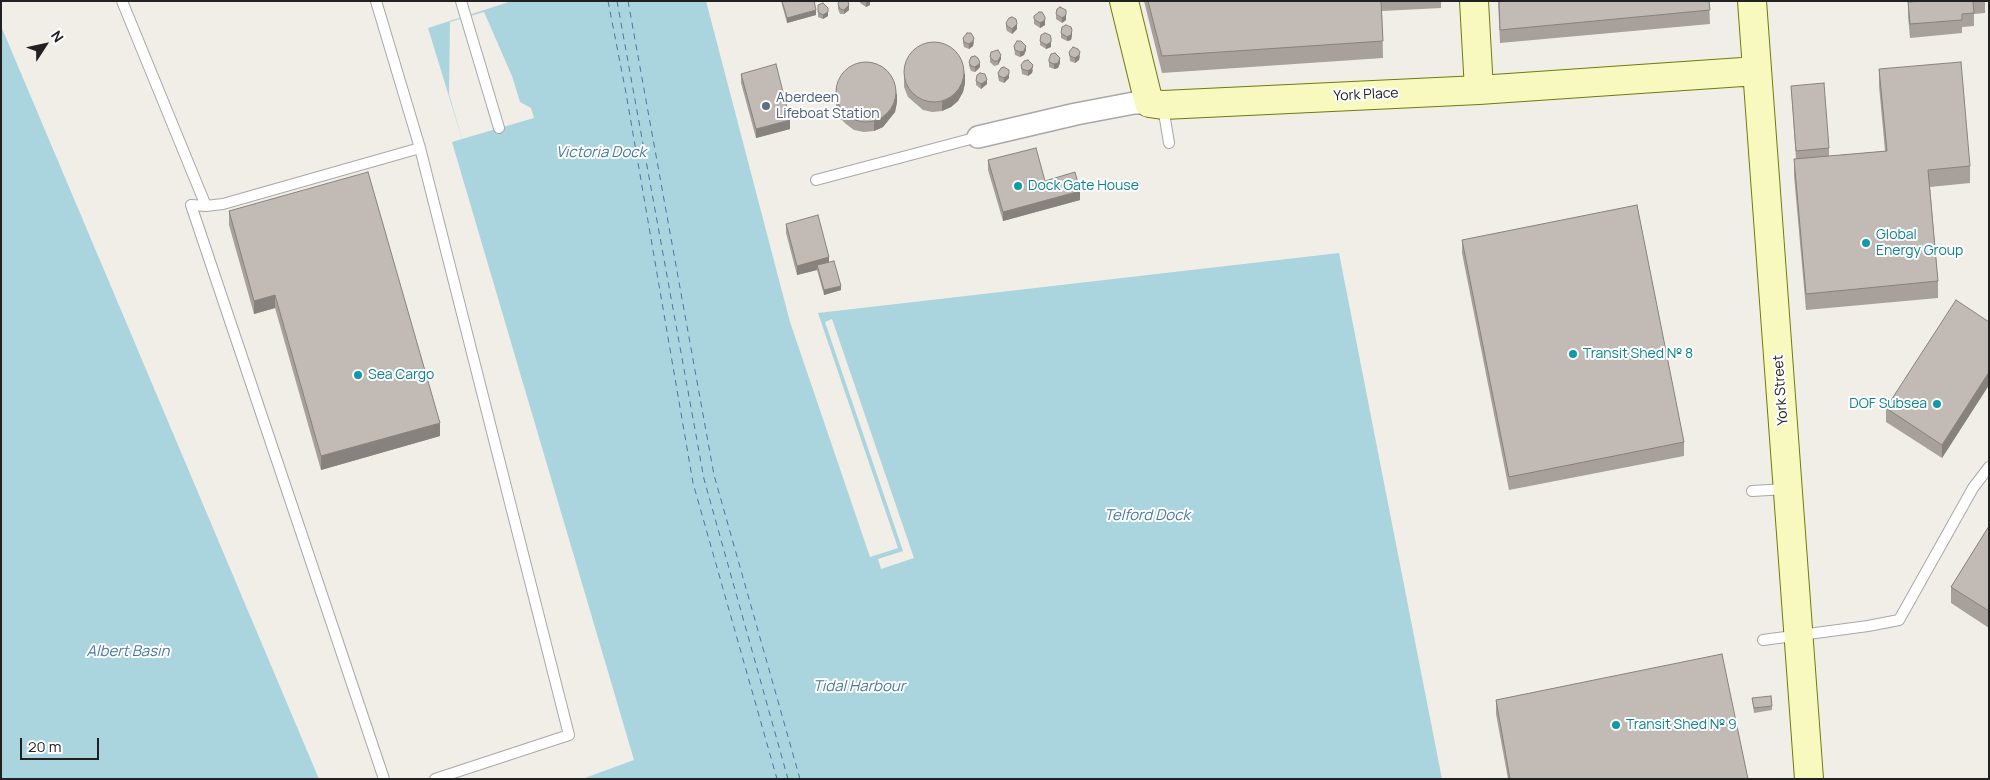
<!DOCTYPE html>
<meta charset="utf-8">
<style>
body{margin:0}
#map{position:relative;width:1990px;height:780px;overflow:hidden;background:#f1eee8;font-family:Manrope,sans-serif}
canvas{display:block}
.frame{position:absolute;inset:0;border:2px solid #212121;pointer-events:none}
.north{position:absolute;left:20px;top:20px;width:50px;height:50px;-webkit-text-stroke:4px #fff;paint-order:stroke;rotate:55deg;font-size:14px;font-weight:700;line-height:20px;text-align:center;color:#212121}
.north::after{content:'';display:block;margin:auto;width:18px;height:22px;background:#212121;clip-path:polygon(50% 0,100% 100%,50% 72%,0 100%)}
.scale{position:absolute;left:20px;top:738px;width:79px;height:22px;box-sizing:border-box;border:2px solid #212121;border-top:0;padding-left:6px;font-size:15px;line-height:18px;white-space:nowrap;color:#212121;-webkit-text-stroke:4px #fff;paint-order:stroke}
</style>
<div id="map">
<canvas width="1990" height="780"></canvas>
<div class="frame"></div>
<div class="north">N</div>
<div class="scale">20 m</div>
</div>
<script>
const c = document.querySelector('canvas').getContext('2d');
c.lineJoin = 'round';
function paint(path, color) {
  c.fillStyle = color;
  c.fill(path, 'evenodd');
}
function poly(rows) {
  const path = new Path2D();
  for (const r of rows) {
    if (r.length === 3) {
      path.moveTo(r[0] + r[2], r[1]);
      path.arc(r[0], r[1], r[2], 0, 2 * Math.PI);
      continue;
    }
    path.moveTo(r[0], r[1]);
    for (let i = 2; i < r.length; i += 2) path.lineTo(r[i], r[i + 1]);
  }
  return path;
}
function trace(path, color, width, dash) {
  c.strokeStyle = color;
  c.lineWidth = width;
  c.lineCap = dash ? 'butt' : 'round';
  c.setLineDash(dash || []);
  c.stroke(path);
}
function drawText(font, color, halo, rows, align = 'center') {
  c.font = font + ' Manrope,sans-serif';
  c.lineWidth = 4;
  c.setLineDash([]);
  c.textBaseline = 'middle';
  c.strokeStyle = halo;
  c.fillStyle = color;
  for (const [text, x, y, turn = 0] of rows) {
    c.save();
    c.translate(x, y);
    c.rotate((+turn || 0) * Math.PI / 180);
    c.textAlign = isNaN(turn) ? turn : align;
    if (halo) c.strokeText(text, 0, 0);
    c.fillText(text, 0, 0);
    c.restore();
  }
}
const water = poly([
 [512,1,706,1,790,322,870,557,898,548,818,313,1339,253,1442,779,582,779,634,760,452,142,462,139,428,28],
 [1,26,319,779,1,779]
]);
const pier = poly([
 [484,12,512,76,520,102,531,108,534,118,462,139,449,94,450,22],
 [832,319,914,558,881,569,878,559,903,551,825,322]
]);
const ferry = poly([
 [608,1,626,93,693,483,777,779],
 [617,1,704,479,788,779],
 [628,1,714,475,800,779]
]);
const lane = poly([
 [122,1,206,206],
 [376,1,420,148,569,735,435,779],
 [461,1,499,128],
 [1163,107,1169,143],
 [816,180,978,137],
 [1752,491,1786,489],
 [1763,640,1868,626,1899,620,1973,488,1989,467],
 [384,779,191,205,206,206,223,204,420,148]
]);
const street = poly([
 [978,137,1076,114,1134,103,1149,103]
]);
const secondary = poly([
 [1124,1,1149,103,1163,105,1479,90,1757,71],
 [1474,1,1479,90],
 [1752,1,1809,779]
]);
const wall = poly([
 [781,1,814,1,816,15,787,23],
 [860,1,870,1,870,5,866,7,860,3],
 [1144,1,1441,1,1441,8,1382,11,1383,58,1162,73],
 [1498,1,1709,1,1710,24,1500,43],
 [1921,1,1985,1,1985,13,1974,14,1974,26,1962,27,1962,33,1910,38,1908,16,1908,2],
 [838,4,849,10,844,14,840,14,838,9],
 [818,5,828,13,828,16,823,19,818,17],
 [1056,14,1066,20,1062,23,1056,19],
 [1034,16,1045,22,1045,25,1040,28,1034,24],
 [1006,23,1017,29,1012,34,1007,31,1006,28],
 [1061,33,1072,35,1071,40,1067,41,1061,38],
 [963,38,974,42,973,46,969,49,964,47,963,43],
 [1040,41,1051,43,1051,47,1046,49,1040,45],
 [1014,46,1026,50,1024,55,1020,57,1015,55],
 [1069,52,1080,56,1079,60,1075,63,1070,61],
 [990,57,1001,59,998,65,994,66,990,62],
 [1049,59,1060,63,1058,68,1054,69,1049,67],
 [969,62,980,67,975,72,971,71,969,66],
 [1021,65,1033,70,1032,73,1028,76,1022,74],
 [904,68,965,83,963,92,958,101,951,107,942,111,932,112,923,110,908,97,904,87],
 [1879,69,1970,166,1970,183,1930,187,1938,281,1938,298,1806,310,1794,176,1794,159,1796,159,1791,86,1829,148,1829,156,1885,151,1879,86],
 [998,73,1009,78,1004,83,999,81,998,77],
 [741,74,790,129,756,138,741,83],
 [976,81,987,84,981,89,976,85],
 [836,87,897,102,895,112,883,127,874,131,864,132,854,130,846,124,839,117,836,107],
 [988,160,1045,181,1080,200,1003,221,988,170],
 [229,211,440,436,321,470,275,308,254,314,229,225],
 [786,224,829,262,841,290,824,295,817,270,797,275,786,233],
 [1462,240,1684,442,1684,456,1509,490,1462,253],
 [1989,322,1989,385,1942,458,1886,422,1886,408],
 [1989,526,1989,628,1951,603,1951,587],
 [1752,698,1772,706,1772,710,1754,713],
 [1496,700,1748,779,1508,779,1496,714]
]);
const shadedWall = poly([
 [868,1,870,1,870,5,866,7,866,3],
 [849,5,849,10,844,14,844,10],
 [828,8,828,16,823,19,823,15],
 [816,10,816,15,787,23,787,18],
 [1066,10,1066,20,1062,23,1062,18],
 [1045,17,1045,25,1040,28,1040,23],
 [1017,24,1017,29,1012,34,1012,29],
 [1072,30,1072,35,1071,40,1067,41,1067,37],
 [974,38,973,46,969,49,969,44],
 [1051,38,1051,47,1046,49,1046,45],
 [1026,46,1026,50,1024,55,1020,57,1020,52],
 [1080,52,1079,60,1075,63,1075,58],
 [1001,55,1001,59,998,65,998,61],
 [1060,58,1060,63,1058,68,1054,69,1054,64],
 [980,63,980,67,975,72,975,67],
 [1033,65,1032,73,1028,76,1028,71],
 [965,73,965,83,963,92,958,101,951,107,942,111,942,102],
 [1009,74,1009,78,1004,83,1004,78],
 [987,80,987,84,981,89,981,84],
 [897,93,897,102,895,112,883,127,874,131,874,122],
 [790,120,790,129,756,138,756,129],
 [1080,191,1080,200,1003,221,1003,212],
 [829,257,829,266,817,265,817,270,797,275,797,266],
 [841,286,841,290,824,295,824,290],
 [275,295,275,308,254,314,254,301],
 [1989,372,1989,385,1942,458,1942,445],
 [440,423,440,436,321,470,321,456]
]);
const building = poly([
 [782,1,814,1,816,10,787,18,782,1],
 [839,1,848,1,849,5,844,10,840,9,838,4,839,1],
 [1148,1,1381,1,1383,41,1162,56,1148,1],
 [1499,1,1709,1,1710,10,1500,30,1499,1],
 [1921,1,1973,1,1974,13,1962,14,1962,20,1910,24,1908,2,1921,1],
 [823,3,828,8,828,12,823,15,818,12,818,5,823,3],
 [1060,7,1066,10,1066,15,1062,18,1056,14,1057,9,1060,7],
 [1039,12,1042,12,1045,17,1045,20,1040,23,1034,19,1034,16,1039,12],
 [1012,17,1016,19,1017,24,1012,29,1007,26,1006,23,1009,18,1012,17],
 [1066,25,1071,27,1072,30,1071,35,1067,37,1061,33,1062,27,1066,25],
 [967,33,971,33,974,38,973,41,969,44,964,42,963,38,967,33],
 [1045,33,1050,35,1051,38,1051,42,1046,45,1040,41,1041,35,1045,33],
 [1017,41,1021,41,1026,46,1024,51,1020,52,1015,50,1014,46,1017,41],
 [934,72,30],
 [1073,47,1078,49,1080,52,1079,55,1075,58,1070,56,1069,52,1073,47],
 [998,50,1001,55,998,61,994,61,990,57,991,52,998,50],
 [1055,53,1060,58,1058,63,1054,64,1049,62,1049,59,1051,54,1055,53],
 [975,56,978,58,980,63,975,67,971,66,969,62,971,57,975,56],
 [1028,60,1033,65,1032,68,1028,71,1022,69,1021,65,1024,61,1028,60],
 [866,92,30],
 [1961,62,1970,166,1928,170,1938,281,1806,294,1794,159,1887,151,1879,69,1961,62],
 [776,64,790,120,756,129,741,74,776,64],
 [1004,67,1009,70,1009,74,1004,78,999,76,998,73,1001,68,1004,67],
 [980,73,985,74,987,80,981,84,976,81,977,75,980,73],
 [1824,83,1829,148,1796,151,1791,86,1824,83],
 [1036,148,1045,181,1075,172,1080,191,1003,212,988,160,1036,148],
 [368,172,440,423,321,456,275,295,254,301,229,211,368,172],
 [1637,205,1684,442,1509,477,1462,240,1637,205],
 [818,215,829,257,797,266,786,224,818,215],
 [834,261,841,286,824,290,817,265,834,261],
 [1956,300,1989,322,1989,372,1942,445,1886,408,1956,300],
 [1989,526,1989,611,1951,587,1989,526],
 [1722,654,1748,779,1510,779,1496,700,1722,654],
 [1771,696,1772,706,1754,708,1752,698,1771,696]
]);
const markers = [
 [766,106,5,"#5c6f8a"],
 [1018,186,5,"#0f9aa8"],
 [1866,243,5,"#0f9aa8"],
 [1573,354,5,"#0f9aa8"],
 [358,375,5,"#0f9aa8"],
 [1937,404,5,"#0f9aa8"],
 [1616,725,5,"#0f9aa8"]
];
const streetNames = [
 ["York Place",1366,95,-3],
 ["York Street",1781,390,-94]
];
const serviceNames = [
 ["Aberdeen",776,98],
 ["Lifeboat Station",776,114]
];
const cultureNames = [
 ["Dock Gate House",1028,186],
 ["Global",1876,235],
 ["Energy Group",1876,251],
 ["Transit Shed № 8",1583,354],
 ["Sea Cargo",368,375],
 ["DOF Subsea",1927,404,"right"],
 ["Transit Shed № 9",1626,725]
];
const waterNames = [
 ["Victoria Dock",601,153],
 ["Telford Dock",1147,516],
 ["Albert Basin",128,652],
 ["Tidal Harbour",859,687]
];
paint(water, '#aad4de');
paint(pier, '#f1eee8');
trace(ferry, '#4878a1', 1, [6, 5]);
trace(lane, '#a8a8a8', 12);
trace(street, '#a8a8a8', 24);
trace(secondary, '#717a07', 30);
trace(lane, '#fff', 10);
trace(street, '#fff', 21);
trace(secondary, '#f8f9be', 28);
paint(wall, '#a7a09b');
paint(shadedWall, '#88827e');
paint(building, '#c2bab4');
trace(building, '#88827e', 1);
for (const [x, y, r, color] of markers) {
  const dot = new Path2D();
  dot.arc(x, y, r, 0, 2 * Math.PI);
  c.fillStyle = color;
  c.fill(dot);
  trace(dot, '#fff', 2);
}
drawText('14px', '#212121', '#fff', streetNames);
drawText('14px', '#4e5e75', '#fff', serviceNames, 'left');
drawText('14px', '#0d838f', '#fff', cultureNames, 'left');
drawText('italic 15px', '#4878a1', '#fff', waterNames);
</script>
